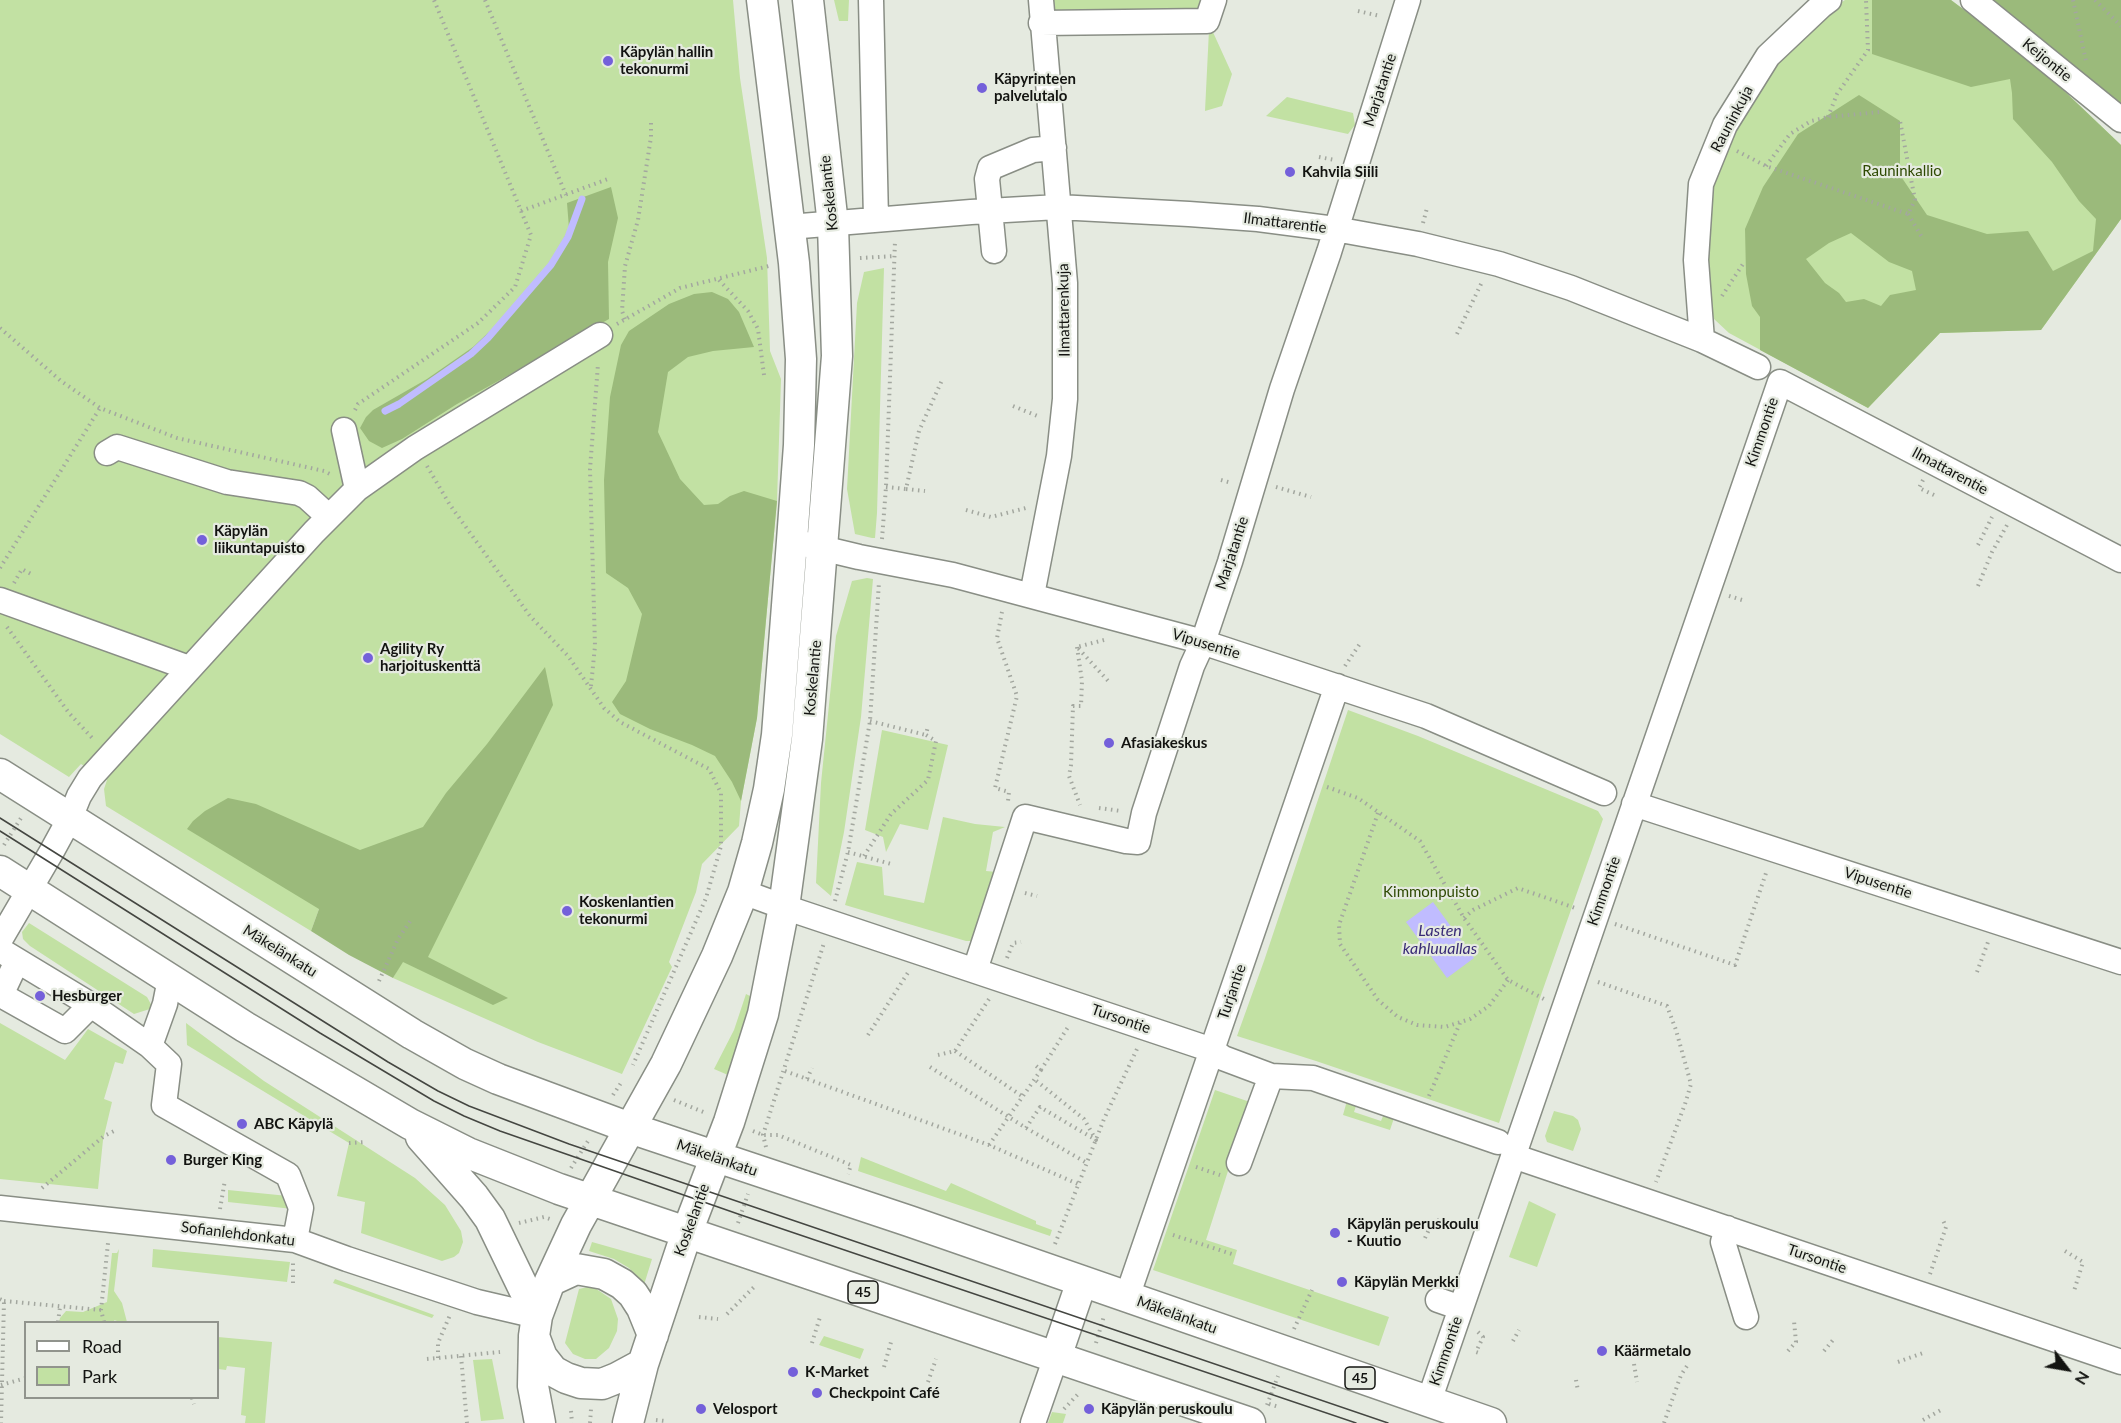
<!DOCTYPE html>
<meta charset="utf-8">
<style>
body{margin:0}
#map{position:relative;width:2121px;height:1423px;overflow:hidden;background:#e5eae0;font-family:Lato,sans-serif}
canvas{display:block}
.legend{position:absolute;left:24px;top:1321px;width:195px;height:78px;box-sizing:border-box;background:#e5eae0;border:2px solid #91948d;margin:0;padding:8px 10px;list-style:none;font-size:18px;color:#131411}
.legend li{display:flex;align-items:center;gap:12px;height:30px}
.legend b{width:30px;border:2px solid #91948d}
.north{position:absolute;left:2037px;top:1339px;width:60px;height:60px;-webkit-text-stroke:4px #e5eae0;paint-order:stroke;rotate:121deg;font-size:16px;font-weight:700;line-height:24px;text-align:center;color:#131411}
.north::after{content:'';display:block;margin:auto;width:21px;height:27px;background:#131411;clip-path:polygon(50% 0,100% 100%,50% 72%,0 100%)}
</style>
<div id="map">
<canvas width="2121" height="1423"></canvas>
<ul class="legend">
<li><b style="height:8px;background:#fff"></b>Road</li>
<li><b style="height:16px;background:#c2e1a3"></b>Park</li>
</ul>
<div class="north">N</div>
</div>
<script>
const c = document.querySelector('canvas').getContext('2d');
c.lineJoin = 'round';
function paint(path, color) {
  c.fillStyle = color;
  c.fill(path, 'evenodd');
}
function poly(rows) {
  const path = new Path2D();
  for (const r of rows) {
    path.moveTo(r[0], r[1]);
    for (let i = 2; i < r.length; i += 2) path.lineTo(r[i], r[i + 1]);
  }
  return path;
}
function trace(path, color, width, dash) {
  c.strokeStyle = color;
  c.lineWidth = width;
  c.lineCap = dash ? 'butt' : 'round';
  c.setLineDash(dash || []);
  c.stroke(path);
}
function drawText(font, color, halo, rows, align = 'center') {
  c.font = font + ' Lato,sans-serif';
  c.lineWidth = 4.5;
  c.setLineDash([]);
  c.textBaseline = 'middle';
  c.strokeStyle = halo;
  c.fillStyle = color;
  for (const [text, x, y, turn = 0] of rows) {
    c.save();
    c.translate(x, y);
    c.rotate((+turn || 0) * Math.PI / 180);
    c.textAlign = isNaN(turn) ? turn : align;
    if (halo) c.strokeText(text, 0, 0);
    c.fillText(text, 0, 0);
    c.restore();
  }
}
const green = poly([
 [0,0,733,0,740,78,767,258,770,351,781,379,777,501,757,718,741,801,739,826,702,864,696,892,669,962,672,967,622,1074,538,1042,393,978,402,962,319,909,311,931,106,806,104,789,107,780,81,764,69,777,0,734],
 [834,0,849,0,848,21,839,21],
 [1053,0,1209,0,1205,13,1053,17],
 [1845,0,1951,0,2036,64,2121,145,2121,219,2041,330,1940,333,1868,408,1729,333,1714,319,1707,302,1710,190,1729,136,1759,83,1790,46,1834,7],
 [1209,30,1212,30,1232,74,1222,106,1205,111],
 [1287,97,1353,113,1355,125,1348,134,1266,116],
 [884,268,877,513,875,538,872,538,855,534,847,489,857,303,864,272],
 [867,578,873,579,861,717,844,832,831,896,816,883,821,783,836,636,852,581],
 [1348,710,1418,736,1598,811,1603,819,1542,992,1499,1123,1316,1061,1237,1036,1264,961],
 [882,730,948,745,928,830,900,824,886,852,883,837,865,830],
 [943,817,975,824,1005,827,993,832,986,871,997,872,974,941,966,941,845,905,857,862,882,867,884,895,924,903],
 [29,923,147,997,153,1008,134,1014,30,946,23,939,22,932],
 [746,994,752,997,728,1075,714,1069,734,1030],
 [0,1023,65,1060,88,1029,127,1051,123,1064,115,1062,104,1099,112,1102,103,1140,98,1189,0,1179],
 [186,1023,264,1081,415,1178,445,1205,461,1231,463,1242,459,1253,454,1257,442,1261,361,1233,365,1202,337,1196,349,1143,187,1045],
 [1215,1090,1250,1102,1206,1240,1237,1250,1233,1264,1389,1317,1379,1346,1153,1270],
 [1348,1097,1358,1100,1354,1112,1381,1121,1386,1109,1396,1112,1390,1130,1343,1115],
 [1554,1111,1573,1116,1578,1120,1581,1129,1573,1151,1547,1142,1545,1136],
 [861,1157,946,1191,951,1183,1036,1221,1036,1224,1052,1230,1050,1236,858,1171],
 [228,1190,288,1196,293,1209,228,1202],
 [1529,1201,1556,1214,1537,1267,1509,1257],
 [592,1242,652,1259,643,1288,641,1281,629,1268,614,1259,589,1251],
 [119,1249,114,1291,122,1303,127,1322,120,1322,114,1320,115,1322,59,1322,60,1318,66,1311,83,1312,107,1302,112,1253,117,1253],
 [153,1249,290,1262,287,1282,152,1267],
 [335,1279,434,1315,432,1318,333,1283],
 [592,1286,611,1299,618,1319,617,1331,609,1348,596,1359,585,1359,573,1354,565,1343,579,1289],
 [824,1336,864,1349,860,1359,819,1345],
 [218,1337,272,1342,265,1423,245,1423,246,1416,241,1415,245,1368,227,1366,226,1370,218,1369],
 [492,1359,504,1419,481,1421,473,1360],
 [1052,1412,1066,1414,1063,1423,1048,1423]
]);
const forest = poly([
 [1872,0,1951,0,2036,64,2121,145,2121,219,2041,330,1940,333,1868,408,1760,350,1760,317,1752,306,1746,274,1745,229,1763,187,1798,134,1859,95,1900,121,1900,175,1927,215,1987,234,2028,231,2053,271,2093,251,2096,219,2079,201,2052,162,2013,119,2012,93,2010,79,1971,87,1872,54],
 [1851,233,1889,262,1912,271,1916,290,1890,295,1881,306,1864,299,1846,302,1839,293,1825,283,1806,259,1829,243],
 [1990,0,2121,0,2121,104,2049,46],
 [611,187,618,218,608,262,609,319,457,404,402,439,382,448,369,441,360,428,366,417,373,410,427,379,473,347,506,316,541,274,556,253,569,228,567,203],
 [712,292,728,299,739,312,754,347,713,351,688,357,668,372,658,432,680,479,704,505,718,504,730,496,744,491,777,501,757,718,741,801,732,782,715,756,692,745,650,729,620,714,612,702,626,681,642,614,628,588,606,573,604,480,610,397,621,345,629,331,669,304,694,294],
 [545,667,553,705,428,957,508,998,493,1005,403,962,393,978,349,955,311,931,319,909,187,829,193,821,205,811,228,798,256,804,360,850,423,827,446,793,487,744]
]);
const water = poly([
 [1433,902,1474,958,1447,978,1406,922]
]);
const stream = poly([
 [385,411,399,404,471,354,488,338,551,265,568,237,582,199]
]);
const path = poly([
 [485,0,566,195],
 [2073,0,2086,61],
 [2095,0,2121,26],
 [1358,11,1380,16],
 [1828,117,1837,94,1868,50,1866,0],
 [1737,151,1766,166,1908,214,1915,200,1900,121],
 [1319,157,1335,160],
 [1766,166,1790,134,1811,121,1828,117,1880,112],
 [521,211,608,179],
 [1908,214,1923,239],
 [1423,223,1427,208],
 [860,258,895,256],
 [719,280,748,311,758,329,764,375],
 [1722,296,1743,264],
 [625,319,622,311,625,266,638,220,651,137,651,120],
 [617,324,680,288,769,266],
 [0,328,61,381,100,408,177,438,324,471,330,474],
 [1457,334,1482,282],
 [1013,406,1040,417],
 [355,410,358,404,478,323,515,287,531,235,434,0],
 [427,466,450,505,530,616,568,656,604,708,620,722,709,769,721,793,721,846,706,898,633,1065],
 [1221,480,1232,483],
 [1923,480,1919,488,1934,495],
 [886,487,906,489,919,431,943,378],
 [1276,487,1311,497],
 [906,489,925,491],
 [966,510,991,517,1026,508],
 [882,539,886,487,895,241],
 [1978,545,1992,517],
 [0,568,100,408],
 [14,583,22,569,31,574],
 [1978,586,1992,552,2007,525],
 [1729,596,1742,600],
 [1002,612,997,638,1017,696,995,788,1009,792,1008,801],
 [7,627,69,713,94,740],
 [1104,640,1077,647,1110,683],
 [1077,647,1082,681,1081,706,1073,706,1071,765,1069,776,1080,805],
 [1345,666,1361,642],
 [591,686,595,646,590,469,598,364],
 [870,721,926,735],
 [1327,787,1358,798,1420,841,1464,918,1508,980,1544,999],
 [1099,808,1121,811],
 [1378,813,1339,925,1340,944,1378,1000,1398,1017,1417,1025,1445,1027,1470,1019,1489,1006,1508,980],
 [4,845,21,818],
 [848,852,891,864],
 [864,856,891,814,928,780,936,741,926,735,928,726],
 [1025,893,1037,896],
 [835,901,848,852,870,721,879,582],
 [1464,918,1473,910,1518,888,1575,908],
 [1615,924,1735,965,1767,870],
 [1007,958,1013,943,1021,942],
 [1977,972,1988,942],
 [379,981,398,939,411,920],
 [1598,982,1667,1006,1676,1030,1691,1084,1685,1104,1656,1182],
 [868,1035,909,971],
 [955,1051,1022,1096],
 [938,1055,955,1051,989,999],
 [930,1067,1026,1128,1087,1163],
 [1041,1070,1068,1027],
 [785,1071,989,1145,1078,1184],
 [807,1079,812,1068],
 [613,1095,621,1083],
 [1429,1096,1460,1023],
 [674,1100,706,1113],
 [1026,1128,1040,1107,1096,1140,1084,1119,1034,1079],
 [753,1131,763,1135,778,1135,851,1165,848,1174],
 [349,1143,367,1142],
 [989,1145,1041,1070,1035,1065],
 [766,1147,763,1135,824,943],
 [1196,1167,1220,1175],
 [571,1168,588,1141],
 [42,1188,104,1136,114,1131],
 [220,1209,225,1180],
 [519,1223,544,1217,550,1219],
 [738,1223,748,1194],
 [1173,1235,1235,1255],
 [1425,1238,1434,1219,1464,1228],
 [1055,1244,1104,1119,1137,1049],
 [2065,1251,2083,1262,2074,1291],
 [1930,1274,1946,1227,1942,1218],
 [293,1283,293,1263],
 [0,1299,4,1301,1,1423],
 [4,1301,101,1310],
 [727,1314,754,1287],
 [699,1317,718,1319],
 [58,1322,60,1307],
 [104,1322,101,1310,108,1243],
 [1294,1329,1312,1290],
 [1478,1332,1483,1337,1476,1352,1479,1353],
 [1513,1341,1519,1330],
 [812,1343,820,1317],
 [1096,1343,1104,1316],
 [1788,1351,1796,1342,1794,1321],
 [1824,1351,1833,1340],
 [461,1356,467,1423],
 [438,1358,438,1343,450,1315],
 [427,1359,500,1352],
 [1898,1362,1923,1353],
 [1634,1364,1637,1382],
 [884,1367,891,1342],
 [1576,1380,1578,1391],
 [928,1382,936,1359],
 [1,1385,26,1378],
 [881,1397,883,1398],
 [192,1398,194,1404],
 [1269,1404,1279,1407],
 [1267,1405,1278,1376],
 [1064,1409,1079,1393],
 [571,1411,572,1423],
 [656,1420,665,1421],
 [1923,1420,1941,1410],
 [590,1423,591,1409],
 [1664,1423,1681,1375,1687,1366]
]);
const minor = poly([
 [871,0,876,219],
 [1973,0,2121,120],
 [1041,23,1207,21,1214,0],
 [789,227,971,212,1058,207,1189,214,1258,219,1335,229,1418,244,1499,264,1571,288,1702,340,1758,367],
 [994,251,987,179,990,168,1033,150,1054,148],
 [1702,340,1696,260,1701,184,1725,125,1768,56,1821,6,1829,0],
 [107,453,117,447,227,482,299,493,307,497,329,517],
 [357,489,415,448,600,335],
 [792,541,859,557,953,575,1196,640,1426,716,1604,793],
 [1032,595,1059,456,1065,399,1065,283,1041,0],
 [0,600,189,668],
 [1634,804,2121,962],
 [743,892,784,907,1212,1050,1223,1058,1271,1076,1313,1078,1498,1142],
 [0,940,52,851,70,818,79,796,90,778,314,532,357,489,344,430],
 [0,950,91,1005,150,1046,169,1064,164,1105,288,1175,301,1208,295,1240],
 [17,961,1,995,65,1031,91,1005],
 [975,970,1025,817,1126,841,1138,842,1144,813,1192,666,1203,642,1230,562,1282,389,1329,252,1408,0],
 [150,1046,165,1004,170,979],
 [1513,1156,2121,1362],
 [1239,1163,1271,1076],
 [0,1208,295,1240,347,1259,477,1302,537,1316],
 [1727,1228,1723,1242,1746,1317],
 [1127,1297,1337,686],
 [1438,1300,1461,1308],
 [1429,1401,1780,382,2121,560],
 [1033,1423,1056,1357]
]);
const major = poly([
 [0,774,412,1034,465,1064,498,1079,630,1128,909,1221,1491,1423],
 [0,871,245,1027,410,1124,468,1153,559,1189,1250,1423],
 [421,1137,474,1197,490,1219,537,1316],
 [550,1281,576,1269,604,1274,622,1284,633,1294,642,1308,653,1335],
 [534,1336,542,1357,553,1371,566,1378,581,1383,602,1384,617,1378,643,1364],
 [1056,1357,1082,1281],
 [540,1423,533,1386,534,1336,537,1316,550,1281,576,1225,666,1064,717,956,743,892,757,843,769,789,777,735,792,541,799,445,801,359,794,263,762,0],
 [628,1423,643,1364,687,1232,729,1122,763,1014,784,907,807,739,837,356,833,225,808,0]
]);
const tram = poly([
 [0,818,388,1062,438,1091,469,1106,569,1144,1388,1423],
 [0,831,320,1033,434,1101,464,1116,500,1131,741,1215,1356,1423]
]);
const markers = [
 [608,61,6,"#7460da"],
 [982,88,6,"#7460da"],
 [1290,172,6,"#7460da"],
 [202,540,6,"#7460da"],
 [368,658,6,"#7460da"],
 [1109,743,6,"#7460da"],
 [567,911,6,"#7460da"],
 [40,996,6,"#7460da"],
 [242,1124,6,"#7460da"],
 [171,1160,6,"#7460da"],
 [1335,1233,6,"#7460da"],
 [1342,1282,6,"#7460da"],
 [1602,1351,6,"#7460da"],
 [793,1372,6,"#7460da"],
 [817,1393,6,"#7460da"],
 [701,1409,6,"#7460da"],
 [1089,1409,6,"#7460da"]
];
const shields = [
 [863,1292,30],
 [1360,1378,30]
];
const shieldNames = [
 ["45",863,1292],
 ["45",1360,1378]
];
const poiNames = [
 ["Käpylän hallin",620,52],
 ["tekonurmi",620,69],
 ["Käpyrinteen",994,79],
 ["palvelutalo",994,96],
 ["Kahvila Siili",1302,172],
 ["Käpylän",214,531],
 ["liikuntapuisto",214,548],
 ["Agility Ry",380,649],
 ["harjoituskenttä",380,666],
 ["Afasiakeskus",1121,743],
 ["Koskenlantien",579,902],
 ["tekonurmi",579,919],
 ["Hesburger",52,996],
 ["ABC Käpylä",254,1124],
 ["Burger King",183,1160],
 ["Käpylän peruskoulu",1347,1224],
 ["- Kuutio",1347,1241],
 ["Käpylän Merkki",1354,1282],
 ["Käärmetalo",1614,1351],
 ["K-Market",805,1372],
 ["Checkpoint Café",829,1393],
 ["Velosport",713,1409],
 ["Käpylän peruskoulu",1101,1409]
];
const streetNames = [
 ["Keijontie",2047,60,39],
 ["Marjatantie",1380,90,-72],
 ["Rauninkuja",1732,119,-62],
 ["Koskelantie",829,193,-96],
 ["Ilmattarentie",1285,223,7],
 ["Ilmattarenkuja",1064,310,-91],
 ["Kimmontie",1762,432,-71],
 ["Ilmattarentie",1950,471,28],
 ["Marjatantie",1232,553,-72],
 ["Vipusentie",1206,644,17],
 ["Koskelantie",813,678,-85],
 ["Vipusentie",1878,883,18],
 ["Kimmontie",1604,891,-71],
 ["Mäkelänkatu",280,951,32],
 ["Turjantie",1232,992,-71],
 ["Tursontie",1121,1019,19],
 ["Mäkelänkatu",717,1158,19],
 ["Koskelantie",692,1220,-70],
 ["Sofianlehdonkatu",238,1234,7],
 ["Tursontie",1817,1259,19],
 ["Mäkelänkatu",1177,1315,20],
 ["Kimmontie",1446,1351,-71]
];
const parkNames = [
 ["Rauninkallio",1902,171],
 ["Kimmonpuisto",1431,892]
];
const waterNames = [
 ["Lasten",1440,931],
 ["kahluuallas",1440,949]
];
paint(green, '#c2e1a3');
paint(forest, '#9bba7b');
paint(water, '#c0bcff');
trace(stream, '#c0bcff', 7);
trace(minor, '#898e85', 27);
trace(major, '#898e85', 33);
trace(path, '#a3a79f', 4, [1.5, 4.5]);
trace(minor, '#fff', 24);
trace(major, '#fff', 30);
trace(tram, '#444641', 1.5);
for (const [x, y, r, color] of markers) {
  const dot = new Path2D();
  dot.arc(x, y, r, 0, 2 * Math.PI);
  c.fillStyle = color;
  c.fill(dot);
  trace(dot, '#e5eae0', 2);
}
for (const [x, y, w] of shields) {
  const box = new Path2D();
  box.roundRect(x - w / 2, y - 11, w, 22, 4.5);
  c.fillStyle = '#e5eae0';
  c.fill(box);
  trace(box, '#131411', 1.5);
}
drawText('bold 14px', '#131411', null, shieldNames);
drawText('bold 15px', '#131411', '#e5eae0', poiNames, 'left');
drawText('15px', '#131411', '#e5eae0', streetNames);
drawText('15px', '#2f4a03', '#e5eae0', parkNames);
drawText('italic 16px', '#392b76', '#e5eae0', waterNames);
</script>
